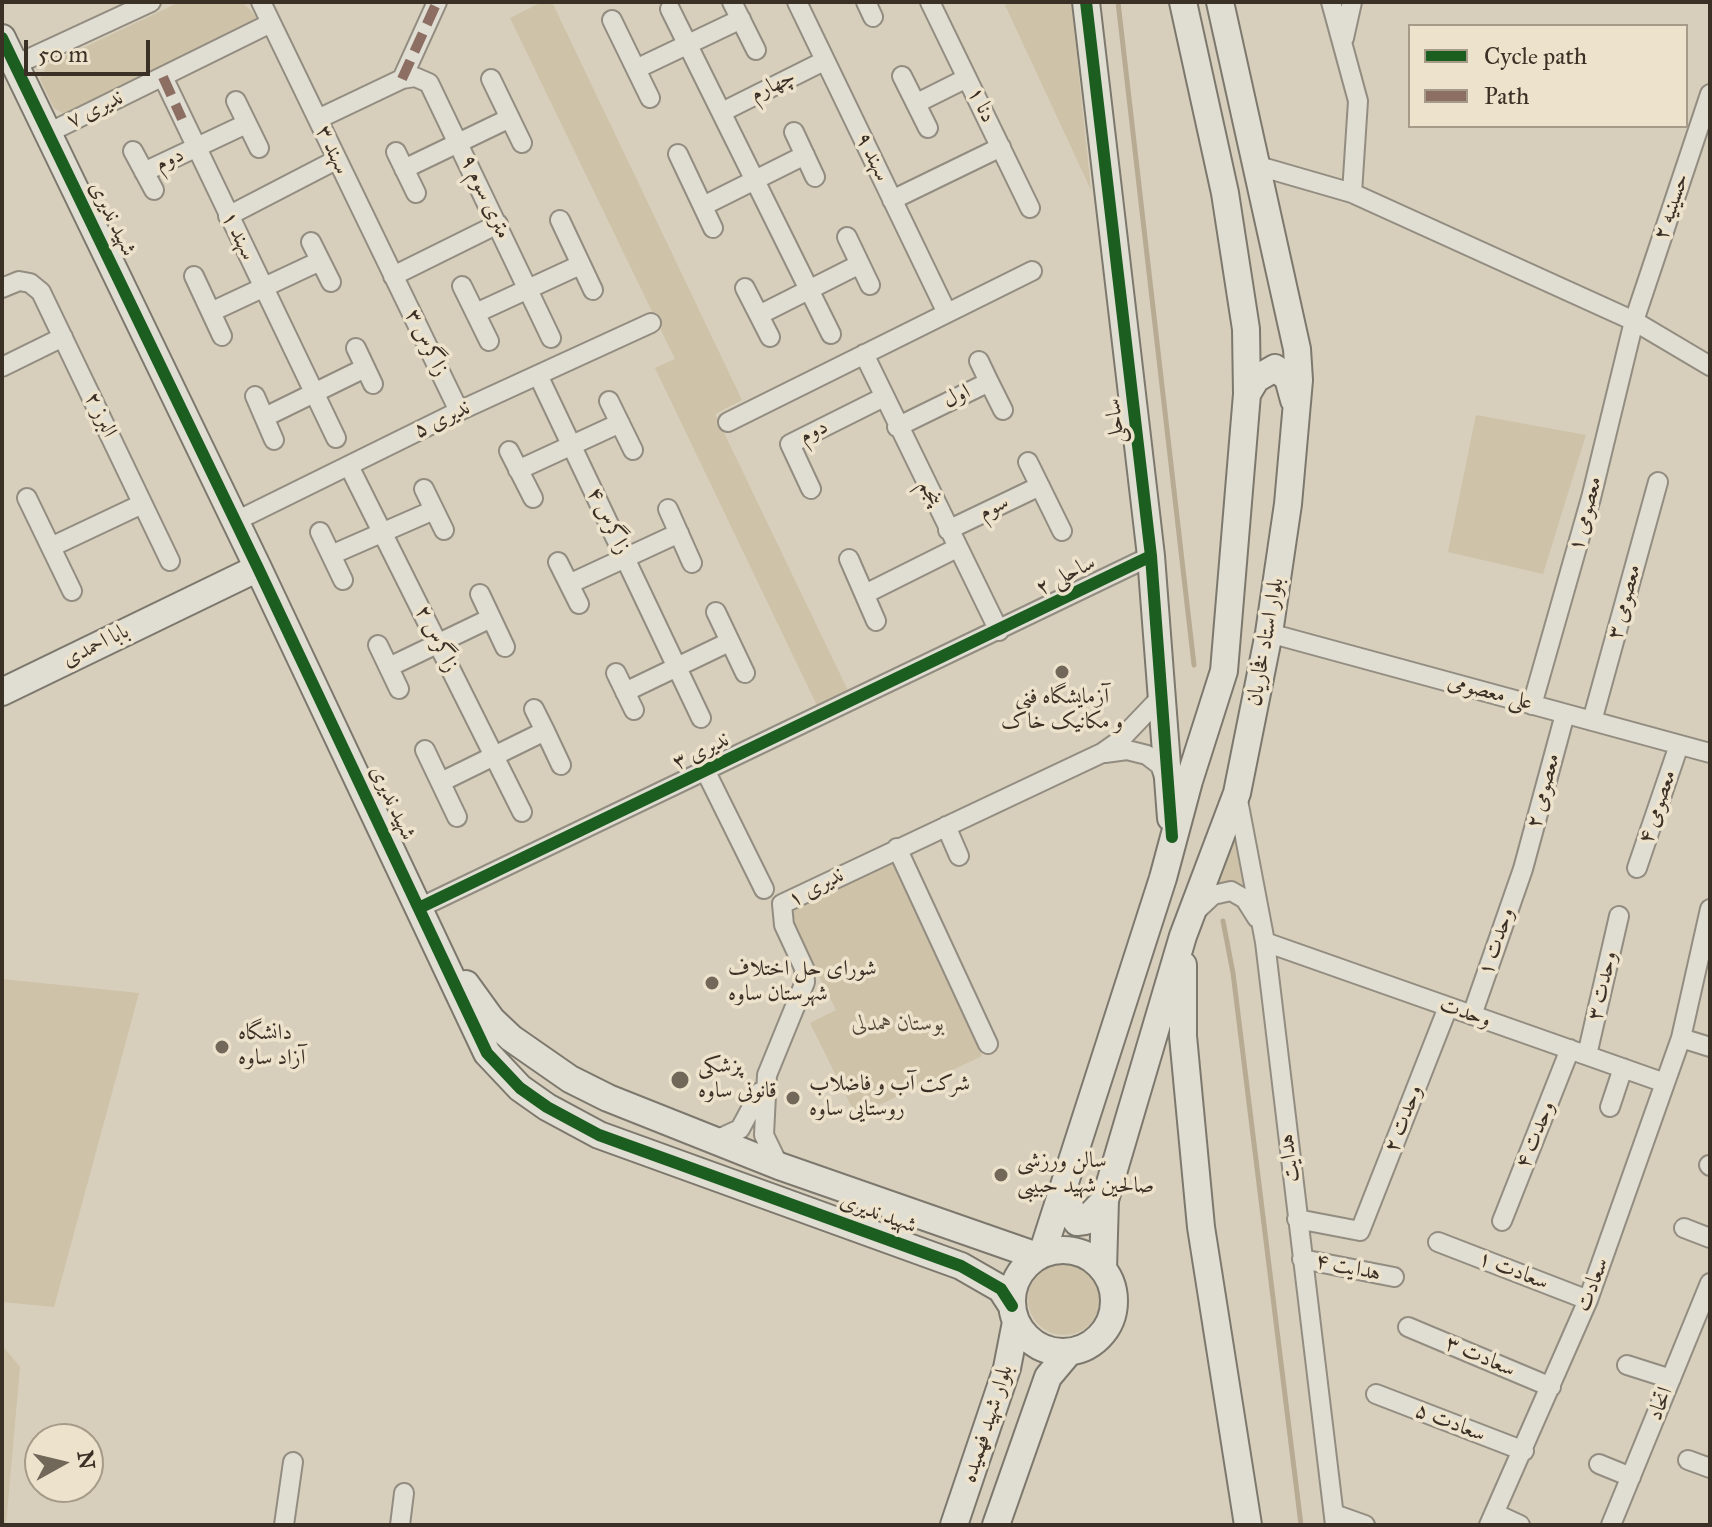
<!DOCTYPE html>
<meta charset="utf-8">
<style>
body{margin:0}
#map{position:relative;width:1712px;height:1527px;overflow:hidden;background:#d7cfbc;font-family:"IM FELL Great Primer",serif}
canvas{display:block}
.frame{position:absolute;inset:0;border:4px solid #3b3025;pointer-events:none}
.legend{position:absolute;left:1408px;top:24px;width:280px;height:104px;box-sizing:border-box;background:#ede3cc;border:2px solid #a69b89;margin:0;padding:10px 14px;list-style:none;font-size:24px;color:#3b3025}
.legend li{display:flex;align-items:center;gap:16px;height:40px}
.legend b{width:40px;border:2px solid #a69b89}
.north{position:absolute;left:24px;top:1423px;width:80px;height:80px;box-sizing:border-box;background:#ede3cc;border:2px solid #a69b89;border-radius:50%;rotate:82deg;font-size:22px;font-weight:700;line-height:32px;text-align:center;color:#3b3025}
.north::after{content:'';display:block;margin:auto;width:28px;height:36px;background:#72685a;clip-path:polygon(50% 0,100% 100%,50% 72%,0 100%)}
.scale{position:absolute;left:24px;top:40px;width:126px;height:36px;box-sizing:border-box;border:4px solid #3b3025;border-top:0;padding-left:10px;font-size:24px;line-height:28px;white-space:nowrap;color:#3b3025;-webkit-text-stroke:6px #ede3cc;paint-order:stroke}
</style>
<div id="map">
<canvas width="1712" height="1527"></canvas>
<div class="frame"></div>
<ul class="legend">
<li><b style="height:10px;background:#1b5e20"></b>Cycle path</li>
<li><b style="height:10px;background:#8d6e63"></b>Path</li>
</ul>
<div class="north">N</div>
<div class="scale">50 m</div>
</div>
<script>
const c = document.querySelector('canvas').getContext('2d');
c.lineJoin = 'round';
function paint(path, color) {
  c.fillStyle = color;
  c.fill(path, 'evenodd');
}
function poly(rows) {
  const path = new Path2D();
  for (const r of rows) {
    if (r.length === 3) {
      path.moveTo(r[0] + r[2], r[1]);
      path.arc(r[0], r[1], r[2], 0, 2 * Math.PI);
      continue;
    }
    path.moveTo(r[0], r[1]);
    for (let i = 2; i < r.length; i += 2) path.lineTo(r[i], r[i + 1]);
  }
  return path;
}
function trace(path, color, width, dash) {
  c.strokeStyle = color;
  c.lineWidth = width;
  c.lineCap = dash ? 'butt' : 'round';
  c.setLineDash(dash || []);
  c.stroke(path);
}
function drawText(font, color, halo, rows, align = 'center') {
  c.font = font + ' "IM FELL Great Primer",Amiri,serif';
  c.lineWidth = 7;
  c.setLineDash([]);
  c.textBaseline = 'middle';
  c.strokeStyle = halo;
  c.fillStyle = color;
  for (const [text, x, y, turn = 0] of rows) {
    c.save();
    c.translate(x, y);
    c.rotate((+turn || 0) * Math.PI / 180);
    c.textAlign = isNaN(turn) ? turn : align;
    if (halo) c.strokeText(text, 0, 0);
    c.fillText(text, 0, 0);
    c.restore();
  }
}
const green = poly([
 [180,2,242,2,257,17,253,24,66,115,54,108,40,79,47,65],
 [542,2,552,2,742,400,715,414,853,701,822,716,655,368,675,359,510,18],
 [1011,2,1071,2,1091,190,1005,5],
 [1476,415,1586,435,1543,574,1448,552],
 [1236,825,1251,893,1231,881,1206,892],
 [891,860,982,1056,856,1116,810,1023,836,1010,794,927,792,915,797,904],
 [2,979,139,993,54,1307,2,1302],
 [1064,1299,36],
 [2,1345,20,1367,6,1525,2,1525]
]);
const stream = poly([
 [1118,2,1194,665],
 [1223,921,1233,973,1301,1525]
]);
const street = poly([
 [261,2,459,411],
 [732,2,756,50],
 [797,2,947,313],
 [866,2,873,17],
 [930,2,1030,208],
 [1331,2,1358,101,1352,193],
 [670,9,831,334],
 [612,20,650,98],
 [1344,38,1352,2],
 [15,65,151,2],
 [636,69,741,19],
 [902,76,928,128],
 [163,77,336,438],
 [402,79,437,2],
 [491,79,522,143],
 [236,101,259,148],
 [917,103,967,78],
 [722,112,824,61],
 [318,119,402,79,415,77,429,83,551,338],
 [794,132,815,177],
 [48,133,271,23],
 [133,151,154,190],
 [396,152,416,193],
 [678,154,713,228],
 [1255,165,1352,193,1634,321,1710,366],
 [404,169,510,118],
 [144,172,246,124],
 [892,200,1001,147],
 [703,206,805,155],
 [228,216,336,160],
 [560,220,593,290],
 [847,237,870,285],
 [311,242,331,282],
 [194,276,222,336],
 [393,276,498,224],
 [462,286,489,341],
 [2,288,19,281,30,283,41,292,170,561],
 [745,288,770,337],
 [211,312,320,261],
 [476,313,580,265],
 [759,315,860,264],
 [356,348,373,384],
 [864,354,999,631],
 [979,361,989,382],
 [2,367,63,337],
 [538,375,701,718],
 [255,396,274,440],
 [609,401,633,450],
 [265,417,365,368],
 [728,422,1032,271],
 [897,427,989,382,1003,410],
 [509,451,533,498],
 [1028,462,1062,531],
 [349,466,522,812],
 [518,470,620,423],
 [424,489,444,530],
 [811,489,790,444,882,398],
 [27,498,72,591],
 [668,509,692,563],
 [236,521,459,411,651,323],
 [948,530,1040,486],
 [320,532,343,580],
 [51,547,142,504],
 [331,555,434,510],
 [849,559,876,621],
 [558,562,579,604],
 [569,584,679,533],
 [480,594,505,647],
 [865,594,957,548],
 [716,612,745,673],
 [1269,633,1710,753],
 [378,645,399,689],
 [389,667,491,618],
 [616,673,634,710],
 [625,692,729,642],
 [1532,705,1591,498,1634,321,1710,94],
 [534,709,545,731],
 [1592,721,1658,482],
 [425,750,457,817],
 [1105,753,1127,750,1147,755,1160,765,1165,779],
 [706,772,764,889],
 [441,782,545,731,561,765],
 [1237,795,1265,942,1335,1525],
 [946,826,959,856],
 [897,848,988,1044],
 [1637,868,1679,745],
 [419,908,1151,556],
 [1195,912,1213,895,1231,891,1245,899,1257,918],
 [1265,942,1665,1083],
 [1472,1015,1523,869,1565,714],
 [1681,1038,1710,1047],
 [1587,1055,1619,916],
 [1610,1107,1623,1068],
 [714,1141,740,1129,760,1092],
 [1709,1165,1710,1166],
 [779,1166,764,1135,767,1075,805,982,804,968,784,925,782,904,1102,753,1119,741,1162,696],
 [1297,1219,1360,1231,1448,1007],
 [1502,1221,1570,1049],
 [1684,1228,1710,1238],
 [1438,1242,1588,1300],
 [1302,1259,1394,1277],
 [1408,1327,1551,1387],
 [1627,1365,1671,1379],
 [1376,1394,1524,1451],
 [1688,1460,1710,1468],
 [1599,1464,1631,1477],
 [1334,1514,1365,1525],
 [1496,1514,1520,1525],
 [284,1525,293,1462],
 [400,1525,404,1493],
 [1489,1525,1588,1300,1681,1038,1710,909],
 [1611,1525,1710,1283]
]);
const secondary = poly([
 [1086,2,1151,556,1171,818],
 [2,38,258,568,487,1053,520,1088,547,1107,599,1135,961,1266,1001,1289,1012,1306],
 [1247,394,1256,379,1275,368,1288,378,1294,400],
 [2,692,258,568],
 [1183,965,1183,1036,1201,1227,1248,1525],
 [466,984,492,1020,511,1038,570,1079,608,1098,779,1166,1037,1256],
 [1065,1184,1072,1215,1077,1222,1085,1221,1105,1200],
 [1063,1301,51],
 [1042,1254,1163,878,1189,781,1224,671,1247,394,1246,329,1225,193,1183,2],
 [1103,1269,1105,1200,1183,936,1237,793,1269,633,1288,504,1299,380,1297,349,1220,2],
 [954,1525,1007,1368,1016,1322],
 [996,1525,1048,1377,1069,1352]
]);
const quiet = poly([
 [163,77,182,119],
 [402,79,437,2]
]);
const cycleway = poly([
 [1086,2,1151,556,1172,837],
 [2,38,258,568,487,1053,520,1088,547,1107,599,1135,961,1266,1001,1289,1012,1306],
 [419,908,1151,556]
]);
const markers = [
 [1062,672,8,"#72685a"],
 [712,983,8,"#72685a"],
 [222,1047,8,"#72685a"],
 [680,1080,10,"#72685a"],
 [793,1098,8,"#72685a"],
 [1001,1175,8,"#72685a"]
];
const streetNames = [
 ["چهارم",773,86,-26],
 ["دنا ۱",981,105,64],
 ["ندیری ۷",95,110,-26],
 ["سهند ۳",332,150,65],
 ["سهند ۹",872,157,64],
 ["دوم",170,160,-25],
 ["۹ متری سوم",485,197,65],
 ["حسینیه ۲",1672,207,-71],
 ["شهید ندیری",112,219,64],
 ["سهند ۱",238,236,64],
 ["زاگرس ۳",426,343,64],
 ["اول",957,397,-26],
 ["البرز ۲",100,415,65],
 ["ندیری ۵",442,420,-26],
 ["ساحلی",1116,421,-96],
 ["دوم",814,432,-26],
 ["پنجم",930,493,63],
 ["سوم",994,508,-26],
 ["معصومی ۱",1586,514,-75],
 ["زاگرس ۴",608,521,64],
 ["ساحلی ۲",1066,576,-27],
 ["معصومی ۳",1625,602,-75],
 ["زاگرس ۲",436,639,64],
 ["بلوار استاد فخاریان",1266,642,-80],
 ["بابا احمدی",96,646,-26],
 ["علی معصومی",1490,693,15],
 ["ندیری ۳",701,752,-26],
 ["معصومی ۲",1544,791,-75],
 ["شهید ندیری",392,803,65],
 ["معصومی ۴",1658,807,-71],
 ["ندیری ۱",816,888,-28],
 ["وحدت ۱",1497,942,-71],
 ["وحدت ۳",1603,986,-77],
 ["وحدت",1465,1013,19],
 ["وحدت ۲",1404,1119,-69],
 ["وحدت ۴",1536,1135,-68],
 ["هدایت",1290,1158,-97],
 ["شهید ندیری",878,1214,20],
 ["هدایت ۴",1348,1268,12],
 ["سعادت ۱",1513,1271,21],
 ["سعادت",1593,1285,-69],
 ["سعادت ۳",1480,1357,23],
 ["اتحاد",1661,1404,-68],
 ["سعادت ۵",1450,1423,21],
 ["بلوار شهید فهمیده",988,1424,-72]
];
const poiNames = [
 ["آزمایشگاه فنی",1062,698,"center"],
 ["و مکانیک خاک",1062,723,"center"],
 ["شورای حل اختلاف",728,970],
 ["شهرستان ساوه",728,995],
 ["دانشگاه",238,1034],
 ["آزاد ساوه",238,1059],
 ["پزشکی",698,1067],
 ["قانونی ساوه",698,1092],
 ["شرکت آب و فاضلاب",809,1085],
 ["روستایی ساوه",809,1110],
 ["سالن ورزشی",1017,1162],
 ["صالحین شهید حبیبی",1017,1187]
];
const parkNames = [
 ["بوستان همدلی",898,1025]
];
paint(green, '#cec2a8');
trace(stream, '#b8ab93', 5);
trace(street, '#938d81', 22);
trace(secondary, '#7d786d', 30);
trace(street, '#e0ddd3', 18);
trace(secondary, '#e0ddd3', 26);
trace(quiet, '#8d6e63', 10, [20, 10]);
trace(cycleway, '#1b5e20', 12);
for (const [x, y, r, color] of markers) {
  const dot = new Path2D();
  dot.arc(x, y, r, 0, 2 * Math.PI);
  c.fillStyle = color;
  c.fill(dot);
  trace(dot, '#ede3cc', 3);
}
drawText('22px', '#3b3025', '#ede3cc', streetNames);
drawText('22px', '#3b3025', '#ede3cc', poiNames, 'left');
drawText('italic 22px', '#574b3c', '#ede3cc', parkNames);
</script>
